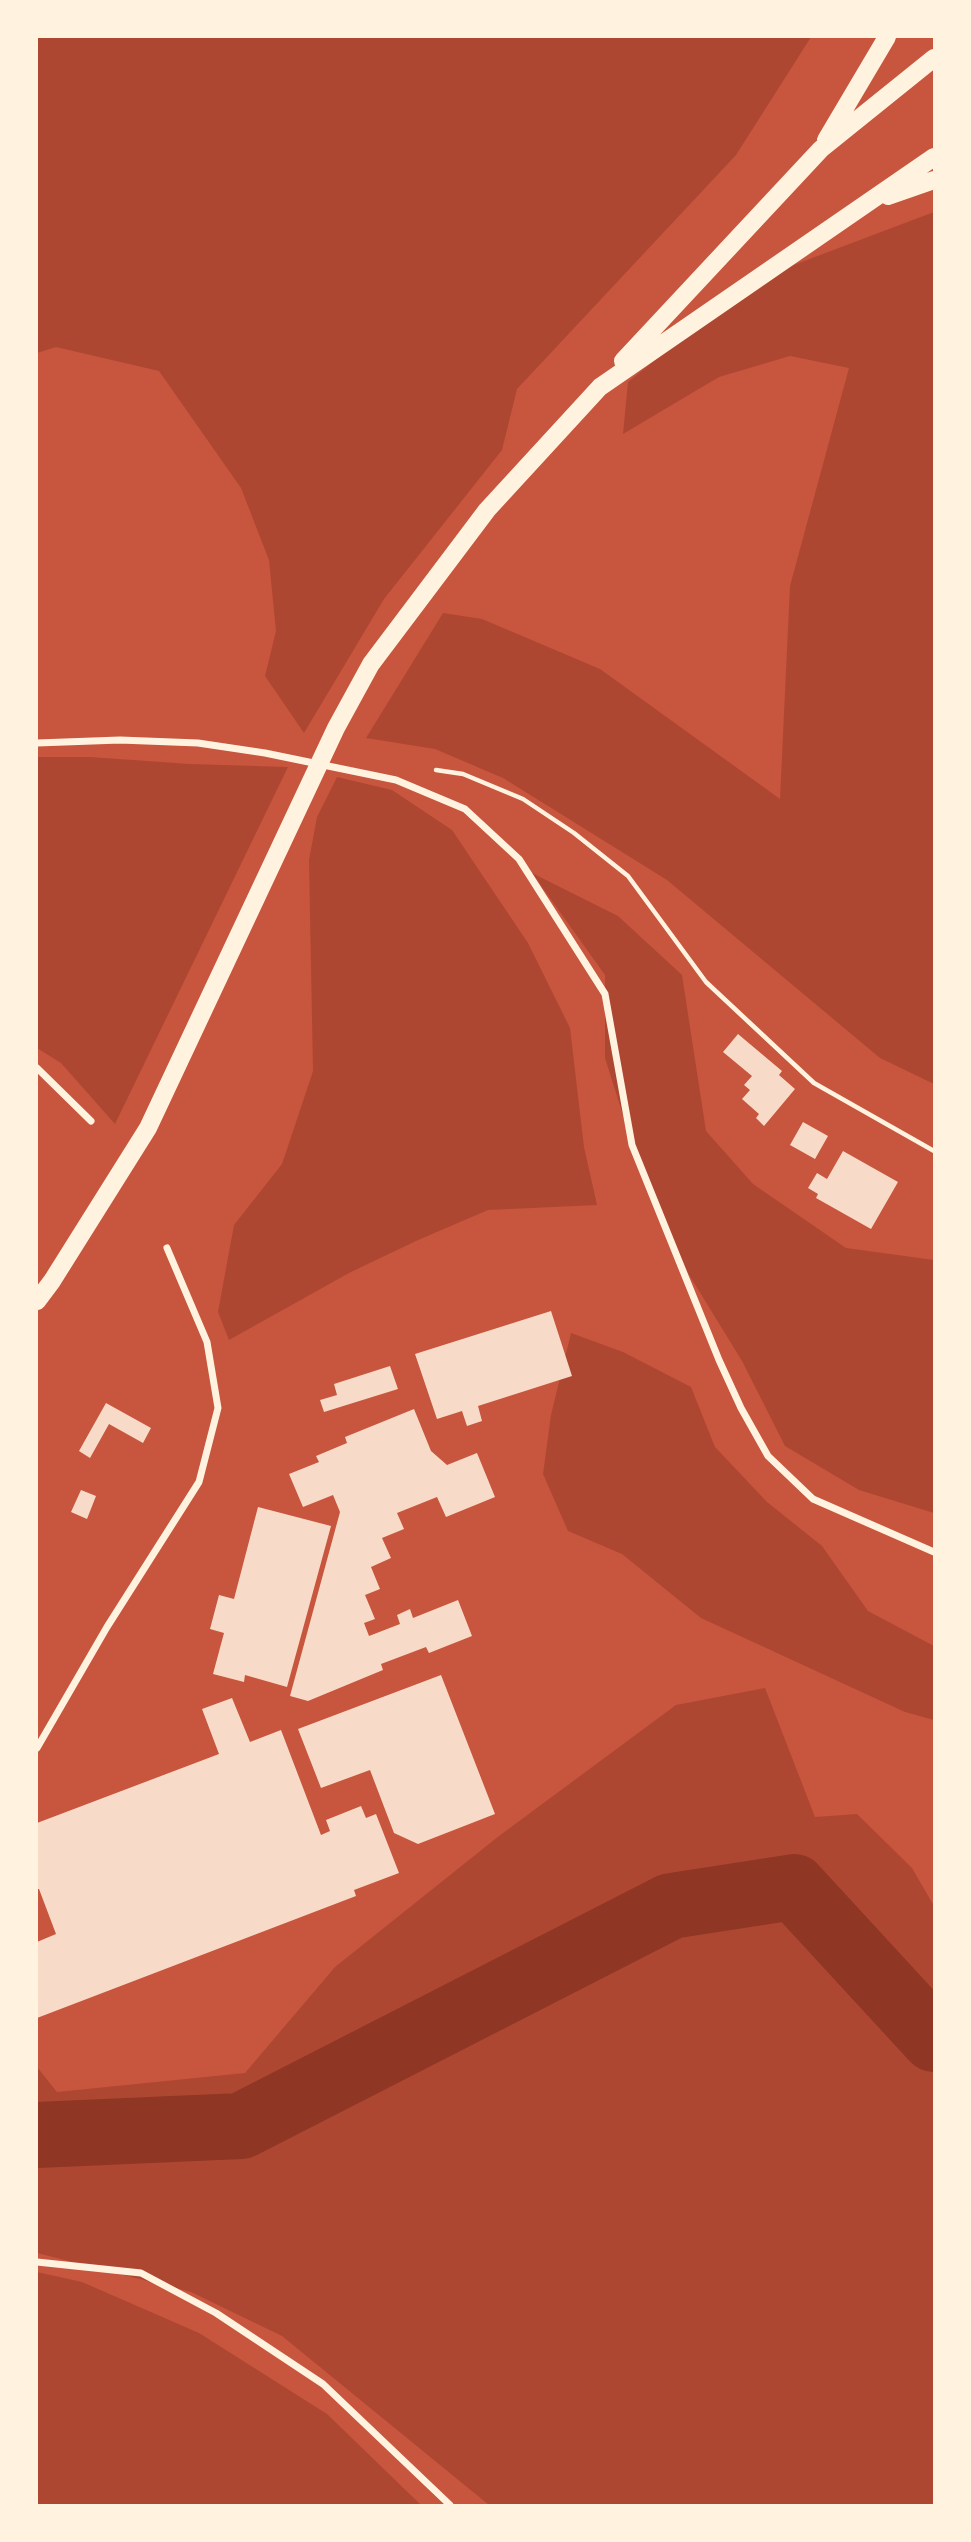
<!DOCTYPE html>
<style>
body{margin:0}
#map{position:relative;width:971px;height:2542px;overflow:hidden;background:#c8553d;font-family:"Noto Sans",sans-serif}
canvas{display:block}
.frame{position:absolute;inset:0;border:38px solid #fff3e0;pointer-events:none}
</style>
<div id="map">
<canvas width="971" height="2542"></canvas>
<div class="frame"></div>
</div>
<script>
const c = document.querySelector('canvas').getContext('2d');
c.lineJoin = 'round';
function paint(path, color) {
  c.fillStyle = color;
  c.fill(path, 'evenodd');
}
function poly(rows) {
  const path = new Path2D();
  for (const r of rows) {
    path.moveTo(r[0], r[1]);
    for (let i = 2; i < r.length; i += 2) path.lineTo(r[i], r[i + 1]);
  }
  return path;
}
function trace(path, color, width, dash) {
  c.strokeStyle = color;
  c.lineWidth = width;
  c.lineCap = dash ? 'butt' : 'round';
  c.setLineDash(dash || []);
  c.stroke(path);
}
const green = poly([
 [37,37,811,37,736,155,517,389,502,450,384,599,304,733,265,676,276,631,269,560,241,488,159,371,56,347,37,353],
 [934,212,934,1084,880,1058,667,880,503,778,435,749,366,738,443,613,482,619,600,669,780,799,790,586,849,368,790,356,719,377,623,434,628,382,754,280],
 [37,757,90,757,189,764,288,767,115,1124,61,1063,37,1048],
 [337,777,392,790,452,830,528,943,570,1028,584,1147,597,1205,488,1210,416,1241,349,1273,229,1340,218,1312,234,1225,282,1164,313,1071,309,860,317,817],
 [532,873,618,916,682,975,706,1131,753,1184,846,1248,934,1260,934,1513,859,1490,785,1446,742,1361,688,1273,634,1150,605,1058,605,975],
 [571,1333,623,1352,691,1387,715,1447,767,1502,822,1546,868,1611,934,1646,934,1720,905,1712,701,1618,622,1554,568,1531,543,1474,551,1415],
 [765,1688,815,1817,857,1814,912,1868,934,1906,934,2505,489,2505,282,2336,191,2292,37,2253,37,2067,57,2092,245,2073,335,1967,499,1836,676,1705],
 [37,2272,82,2282,199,2333,327,2414,421,2505,37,2505]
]);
const river = poly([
 [37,2135,241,2126,671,1906,794,1887,934,2039]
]);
const building = poly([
 [738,1034,782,1071,779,1075,795,1089,764,1126,756,1118,759,1114,742,1099,750,1090,744,1085,752,1076,723,1052],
 [803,1122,828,1136,815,1159,790,1145],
 [843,1151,898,1182,871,1229,816,1198,818,1194,808,1188,817,1173,827,1179],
 [551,1311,572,1376,478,1406,482,1421,467,1426,462,1411,437,1419,415,1354],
 [390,1366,398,1389,324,1412,320,1400,337,1395,334,1384],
 [106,1403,151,1428,143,1443,109,1424,90,1458,79,1451],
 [414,1409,431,1451,447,1465,477,1453,495,1497,446,1517,437,1497,397,1513,404,1529,382,1538,391,1558,371,1567,380,1589,365,1595,375,1619,364,1623,369,1636,400,1624,397,1615,410,1609,413,1618,458,1600,472,1636,429,1653,426,1647,381,1664,383,1670,308,1701,290,1696,340,1512,333,1495,303,1507,289,1474,319,1462,316,1456,347,1443,345,1437],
 [81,1490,96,1496,87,1519,71,1512],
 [258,1507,331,1526,287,1687,245,1675,244,1682,213,1674,224,1633,210,1629,219,1595,234,1599],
 [441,1675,495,1814,418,1844,394,1833,370,1770,321,1788,298,1729],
 [232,1698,250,1742,281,1730,321,1835,330,1831,326,1820,361,1806,366,1818,376,1814,399,1873,354,1890,356,1896,37,2018,37,1942,56,1934,39,1889,37,1889,37,1823,219,1754,202,1709]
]);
const path = poly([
 [436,770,463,774,523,799,574,833,628,876,706,982,814,1083,934,1151]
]);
const minor = poly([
 [37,743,120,740,198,743,265,753,396,780,465,809,519,859,605,994,632,1145,719,1360,741,1408,768,1456,813,1499,934,1552],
 [37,1068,91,1121],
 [37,1748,107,1627,199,1482,218,1408,207,1342,167,1248],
 [37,2262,141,2273,216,2313,323,2384,450,2505]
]);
const primary = poly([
 [826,140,887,37],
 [888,196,934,180],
 [623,361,821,149,934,58],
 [37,1301,52,1281,148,1128,336,728,371,664,487,510,600,387,934,157]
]);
paint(green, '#ae4732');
trace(river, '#8f3625', 66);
paint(building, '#f7dbc8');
trace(path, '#fff3e0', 4.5);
trace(minor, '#fff3e0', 7);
trace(primary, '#fff3e0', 18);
</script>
